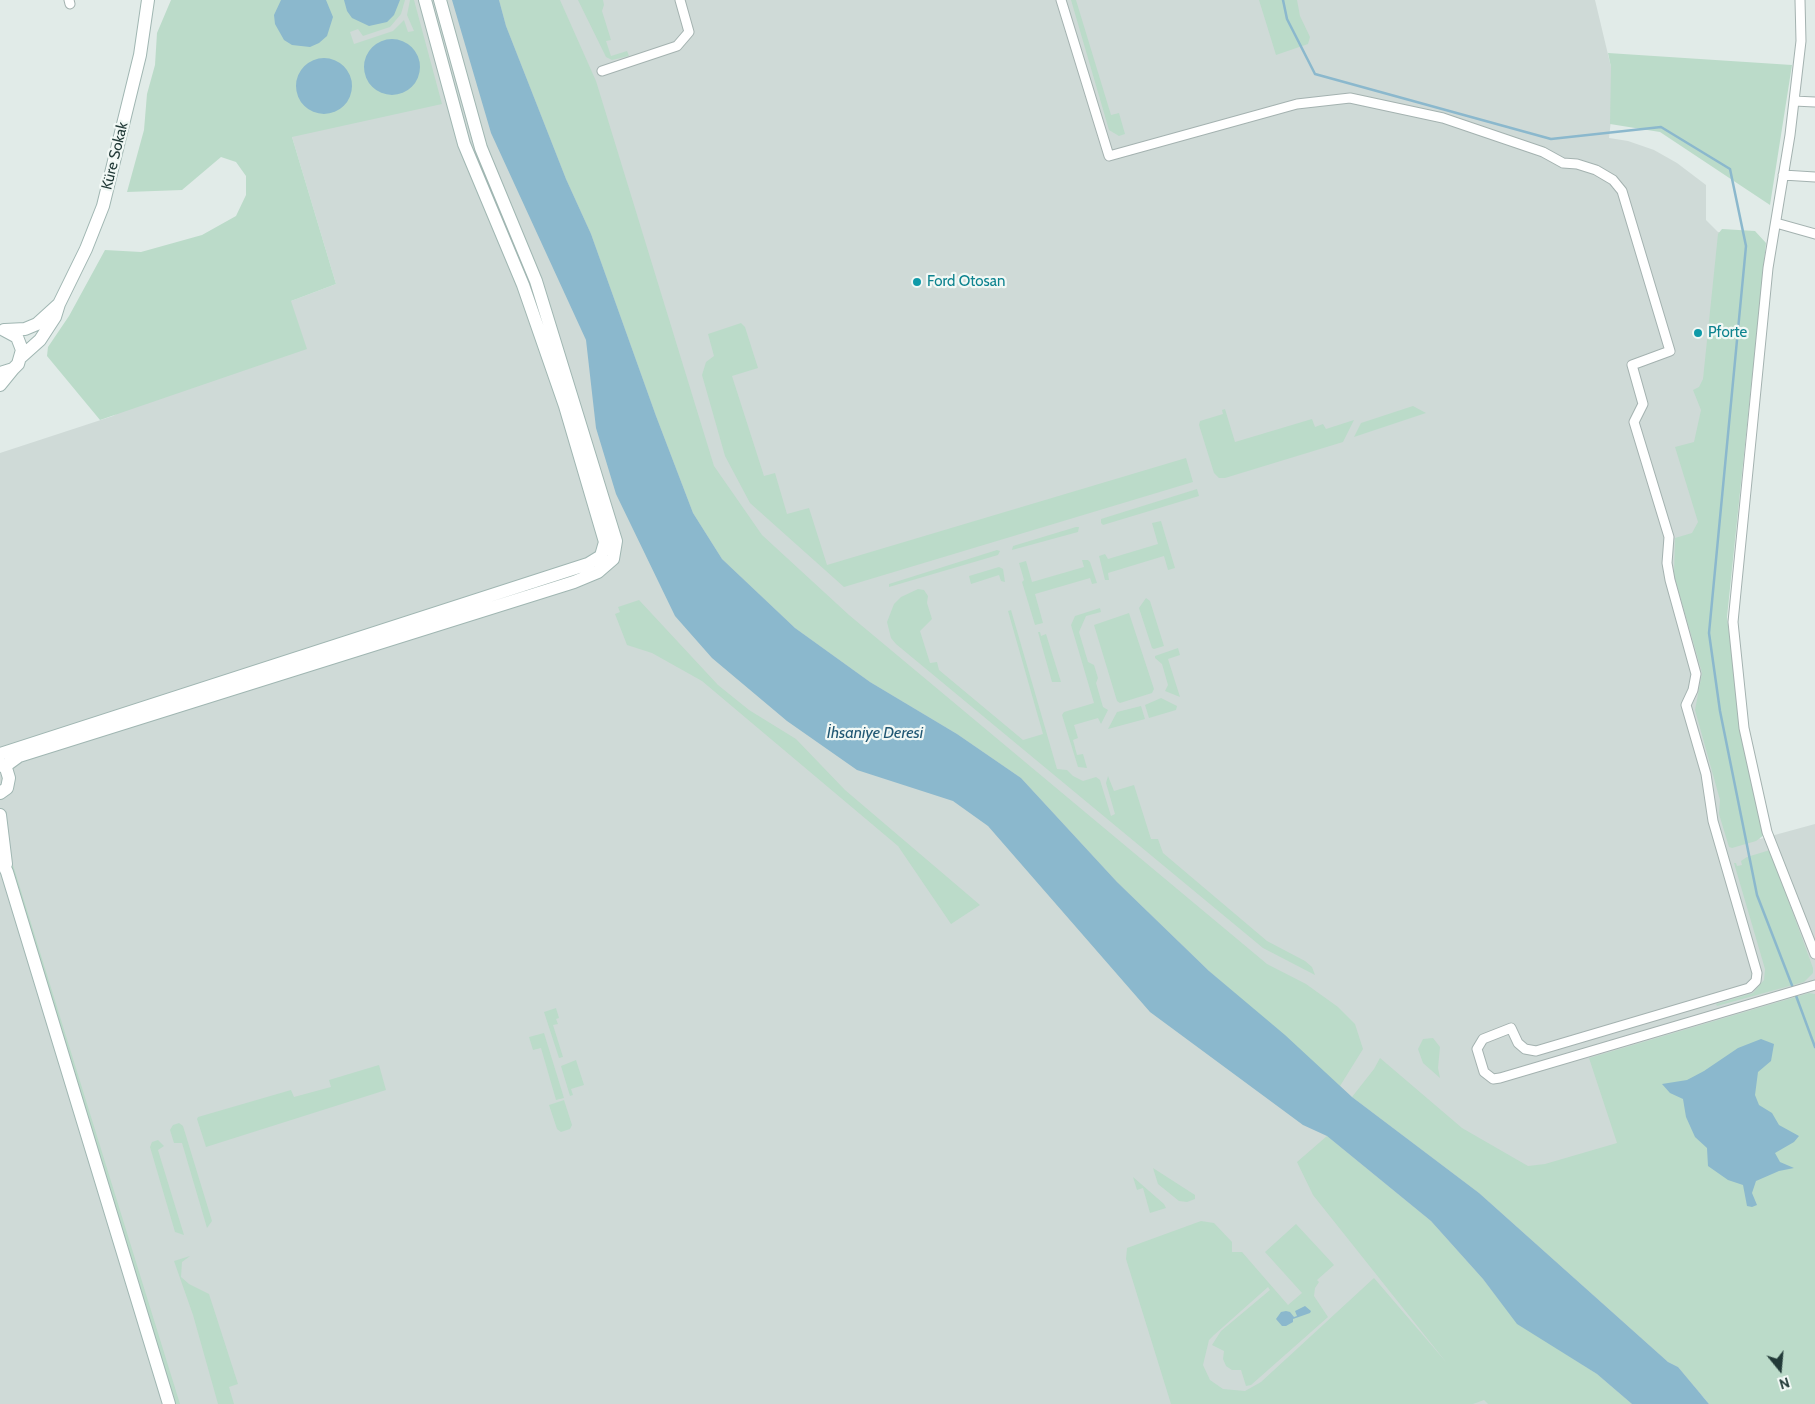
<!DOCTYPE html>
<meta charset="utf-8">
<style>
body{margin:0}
#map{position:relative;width:1815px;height:1404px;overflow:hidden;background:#e1ebe8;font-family:Cabin,sans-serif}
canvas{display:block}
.north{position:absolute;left:1755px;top:1344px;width:50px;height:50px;-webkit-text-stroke:4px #f1f8f5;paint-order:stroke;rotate:163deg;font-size:14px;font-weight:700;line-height:20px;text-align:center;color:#223a38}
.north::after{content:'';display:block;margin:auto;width:18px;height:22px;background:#223a38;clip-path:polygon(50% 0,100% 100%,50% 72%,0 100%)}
</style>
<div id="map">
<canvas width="1815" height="1404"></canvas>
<div class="north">N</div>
</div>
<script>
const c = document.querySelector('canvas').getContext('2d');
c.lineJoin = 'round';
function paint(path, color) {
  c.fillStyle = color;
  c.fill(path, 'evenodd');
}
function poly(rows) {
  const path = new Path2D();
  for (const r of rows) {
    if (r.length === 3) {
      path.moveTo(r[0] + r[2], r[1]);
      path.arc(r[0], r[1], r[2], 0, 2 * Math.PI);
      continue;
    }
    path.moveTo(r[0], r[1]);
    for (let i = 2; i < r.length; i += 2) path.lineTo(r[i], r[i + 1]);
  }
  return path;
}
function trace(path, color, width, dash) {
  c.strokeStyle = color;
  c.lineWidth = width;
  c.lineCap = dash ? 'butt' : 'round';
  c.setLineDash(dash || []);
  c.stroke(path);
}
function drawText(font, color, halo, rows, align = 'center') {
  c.font = font + ' Cabin,sans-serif';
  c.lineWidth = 4.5;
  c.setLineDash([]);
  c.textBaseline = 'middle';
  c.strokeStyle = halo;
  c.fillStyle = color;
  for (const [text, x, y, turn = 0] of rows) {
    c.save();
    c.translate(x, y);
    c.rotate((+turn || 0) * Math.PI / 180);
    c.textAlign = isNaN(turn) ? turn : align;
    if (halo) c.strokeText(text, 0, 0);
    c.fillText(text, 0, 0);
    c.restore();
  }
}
const built = poly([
 [262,0,1595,0,1611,67,1612,111,1609,138,1628,141,1654,150,1677,163,1706,185,1706,220,1718,232,1755,233,1724,616,1750,792,1760,839,1815,824,1815,1404,1709,1404,1702,1395,1660,1404,0,1404,0,453,113,416,291,301,336,284,292,137]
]);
const green = poly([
 [171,0,405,0,401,14,390,27,363,36,358,29,350,32,354,44,393,31,404,20,408,32,414,31,407,15,410,0,414,0,442,104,292,137,336,284,291,301,307,349,100,420,47,356,48,347,69,316,105,250,141,252,202,235,236,216,246,195,246,176,236,162,221,157,182,190,127,192,144,130,147,94,155,65,157,33],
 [499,0,560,0,596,81,714,466,762,535,849,615,1267,964,1306,984,1338,1007,1355,1024,1363,1049,1340,1086,1209,971,1117,882,1021,778,957,734,870,682,795,628,722,559,693,513,656,416,591,234,566,179,506,26],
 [578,0,603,0,604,5,602,11,611,40,606,41,611,56,627,51,629,56,612,60,606,57],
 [1071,0,1076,0,1111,115,1119,113,1125,134,1119,136,1109,130],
 [1259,0,1297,0,1300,16,1310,37,1308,44,1276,55],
 [1608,53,1792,65,1770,205,1660,132,1610,124,1611,67],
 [1722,229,1755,231,1766,243,1727,617,1742,735,1764,835,1756,841,1732,848,1729,847,1719,814,1720,800,1695,710,1702,673,1674,575,1675,538,1692,533,1698,522,1675,447,1694,442,1701,410,1693,390,1699,387,1703,379,1718,234],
 [741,323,745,327,758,368,732,376,764,476,775,473,787,514,809,508,827,565,1186,458,1193,482,844,587,750,503,725,456,702,375,706,362,714,356,708,334],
 [1413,406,1426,413,1354,437,1361,423],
 [1225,409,1235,442,1312,419,1315,427,1323,424,1326,429,1354,420,1343,442,1225,478,1219,478,1214,473,1199,425,1200,421,1223,414,1222,410],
 [1197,489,1199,496,1103,525,1101,523,1101,519],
 [1161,521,1175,568,1168,570,1164,556,1108,573,1109,580,1105,580,1099,556,1105,554,1108,559,1158,544,1152,523],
 [1076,527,1079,527,1078,532,1012,550,1013,546],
 [997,550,1000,551,998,555,889,587,889,584],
 [1082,560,1088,560,1090,562,1097,583,1092,584,1090,578,1035,594,1043,623,1035,625,1022,582,1024,580,1019,563,1026,561,1032,582,1084,567],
 [999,567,1003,569,1005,582,1001,581,999,575,971,584,969,576],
 [918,589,924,590,928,596,927,603,932,619,920,631,930,663,937,662,939,670,1023,740,1043,734,1008,611,1011,610,1057,769,1067,770,1073,776,1083,781,1096,777,1100,780,1111,816,1115,814,1106,783,1108,776,1114,791,1134,785,1151,839,1158,839,1163,853,1267,941,1305,961,1312,967,1315,975,1263,948,896,644,891,638,887,622,894,604,901,597],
 [1146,598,1150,601,1164,646,1154,649,1152,648,1139,608],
 [639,600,718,685,749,710,796,739,845,790,980,905,951,924,898,846,702,681,652,653,627,645,615,614,620,612,618,607],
 [1100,608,1101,612,1086,616,1079,632,1088,662,1094,665,1098,678,1096,683,1103,707,1108,710,1101,724,1098,718,1074,725,1078,738,1073,740,1077,755,1083,754,1087,768,1078,767,1062,715,1064,712,1094,703,1071,625,1075,616],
 [1129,613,1154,689,1152,693,1120,703,1117,701,1094,625],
 [1038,632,1040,632,1041,636,1046,634,1061,682,1052,682],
 [1178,648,1180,655,1168,659,1180,697,1165,691,1168,685,1162,664,1155,658,1155,656],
 [1161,698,1177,706,1176,710,1149,718,1145,705],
 [1141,706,1145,719,1108,729,1117,712],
 [0,823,180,1404,166,1404,40,978],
 [1770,850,1813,968,1813,973,1804,982,1717,1006,1716,1004,1753,993,1764,980,1765,969,1734,863,1736,863,1737,866,1742,865,1741,861,1747,857],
 [1809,993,1815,994,1815,1404,1709,1404,1678,1367,1668,1362,1479,1193,1352,1097,1374,1069,1380,1058,1462,1128,1528,1166,1545,1164,1617,1143,1589,1058],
 [556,1008,559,1018,556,1019,558,1024,553,1025,563,1057,559,1058,544,1012],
 [544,1033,564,1098,556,1100,541,1048,533,1050,529,1037],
 [1433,1038,1440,1047,1438,1068,1440,1078,1423,1063,1418,1049,1423,1039],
 [576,1060,584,1085,571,1089,573,1095,570,1096,561,1066],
 [379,1065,386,1090,206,1147,197,1119,198,1117,291,1090,294,1097,331,1087,329,1080],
 [564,1100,572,1125,570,1129,561,1132,557,1129,549,1105],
 [179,1123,183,1126,212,1221,207,1228,182,1143,174,1143,170,1130,173,1125],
 [1327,1136,1431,1221,1483,1279,1517,1323,1597,1374,1632,1404,1488,1404,1484,1400,1473,1404,1171,1404,1126,1259,1127,1248,1201,1221,1214,1223,1232,1242,1232,1252,1242,1252,1288,1305,1302,1293,1265,1252,1296,1224,1334,1265,1317,1280,1319,1282,1315,1288,1314,1296,1328,1317,1251,1385,1246,1386,1241,1370,1232,1370,1226,1366,1223,1359,1224,1351,1212,1345,1221,1331,1270,1290,1268,1287,1214,1335,1209,1340,1203,1365,1210,1380,1223,1389,1245,1391,1261,1382,1374,1278,1446,1362,1313,1195,1297,1162],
 [158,1140,164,1146,158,1150,184,1235,175,1232,150,1147,152,1142],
 [1153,1168,1195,1195,1195,1199,1187,1202,1179,1201,1158,1184],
 [1133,1177,1164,1204,1166,1208,1150,1213,1143,1188,1137,1190],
 [190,1256,182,1262,181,1277,189,1284,209,1294,238,1384,229,1387,234,1404,218,1404,193,1315,174,1261]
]);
const water = poly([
 [281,0,326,0,333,17,327,36,319,43,310,47,292,45,284,40,275,24,274,15],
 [344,0,400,0,394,15,387,22,369,26,352,18,347,11],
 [452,0,499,0,506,26,566,179,591,234,656,416,693,513,722,559,795,628,870,682,957,734,1021,778,1117,882,1209,971,1285,1035,1352,1097,1479,1193,1668,1362,1678,1367,1709,1404,1632,1404,1597,1374,1517,1324,1483,1279,1431,1221,1327,1136,1303,1125,1150,1012,988,826,953,801,857,770,787,721,712,658,675,616,616,494,596,428,586,340,491,133],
 [392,67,28],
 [324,86,28],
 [1761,1039,1774,1044,1771,1061,1758,1072,1755,1095,1759,1105,1772,1113,1779,1125,1799,1136,1794,1142,1775,1153,1780,1162,1794,1168,1779,1171,1756,1181,1752,1193,1757,1205,1752,1207,1747,1206,1743,1185,1728,1180,1708,1166,1707,1148,1695,1137,1686,1117,1683,1099,1670,1093,1662,1084,1687,1080,1704,1071,1738,1048],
 [1305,1306,1311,1311,1310,1313,1293,1319,1293,1322,1286,1326,1282,1326,1276,1319,1281,1312,1286,1311,1290,1312,1294,1317,1297,1316,1295,1311]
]);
const stream = poly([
 [1283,0,1287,19,1315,74,1551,139,1661,127,1730,169,1746,246,1709,633,1720,711,1757,895,1793,988],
 [1795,993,1815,1047]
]);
const street = poly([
 [69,0,70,4],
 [1061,0,1109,156,1297,104,1350,98,1443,118,1543,152,1563,163,1577,164,1596,170,1613,180,1622,191,1670,351,1632,365,1643,404,1634,422,1669,537,1667,563,1670,580,1696,674,1693,690,1686,705,1706,774,1713,821,1757,973,1756,981,1749,988,1536,1051,1525,1049,1518,1043,1511,1028,1483,1039,1477,1049,1484,1072,1493,1079,1500,1078,1815,985],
 [1800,0,1801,41,1790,135,1768,268,1733,622,1744,728,1767,832,1815,954],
 [602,71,677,46,689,32,680,0],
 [1794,101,1815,102],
 [1783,175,1815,177],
 [1776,223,1815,234]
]);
const secondary = poly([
 [59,304,86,249,103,206,140,55,148,0],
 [5,330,25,329,37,324,59,304,55,317,40,340,21,357],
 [0,373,13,369,18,364,22,350,17,337,4,330],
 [0,385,13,369],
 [0,754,588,564,601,556,605,542,565,406,523,285,464,144,425,0],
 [0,763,6,768,9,778,7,788,0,793],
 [4,767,19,756,574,582,598,572,613,559,616,541,536,281,481,148,440,0],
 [0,815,6,864],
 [0,857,7,872,169,1404]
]);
const markers = [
 [917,282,5,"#0f9aa8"],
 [1698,333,5,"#0f9aa8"]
];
const streetNames = [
 ["Küre Sokak",115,156,-76]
];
const cultureNames = [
 ["Ford Otosan",927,282],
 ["Pforte",1708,333]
];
const waterNames = [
 ["İhsaniye Deresi",875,733]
];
paint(built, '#cfdad7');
paint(green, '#bbdbc9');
paint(water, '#8bb8cd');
trace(stream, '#8bb8cd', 2.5);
trace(street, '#a4b2b0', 11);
trace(secondary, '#a0b6b2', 14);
trace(street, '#fff', 9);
trace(secondary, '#fff', 12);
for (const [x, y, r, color] of markers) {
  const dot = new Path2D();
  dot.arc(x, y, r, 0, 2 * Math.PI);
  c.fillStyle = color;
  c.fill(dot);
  trace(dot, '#f1f8f5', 2);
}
drawText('15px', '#223a38', '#f1f8f5', streetNames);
drawText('15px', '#0d838f', '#f1f8f5', cultureNames, 'left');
drawText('italic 16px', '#205773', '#f1f8f5', waterNames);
</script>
